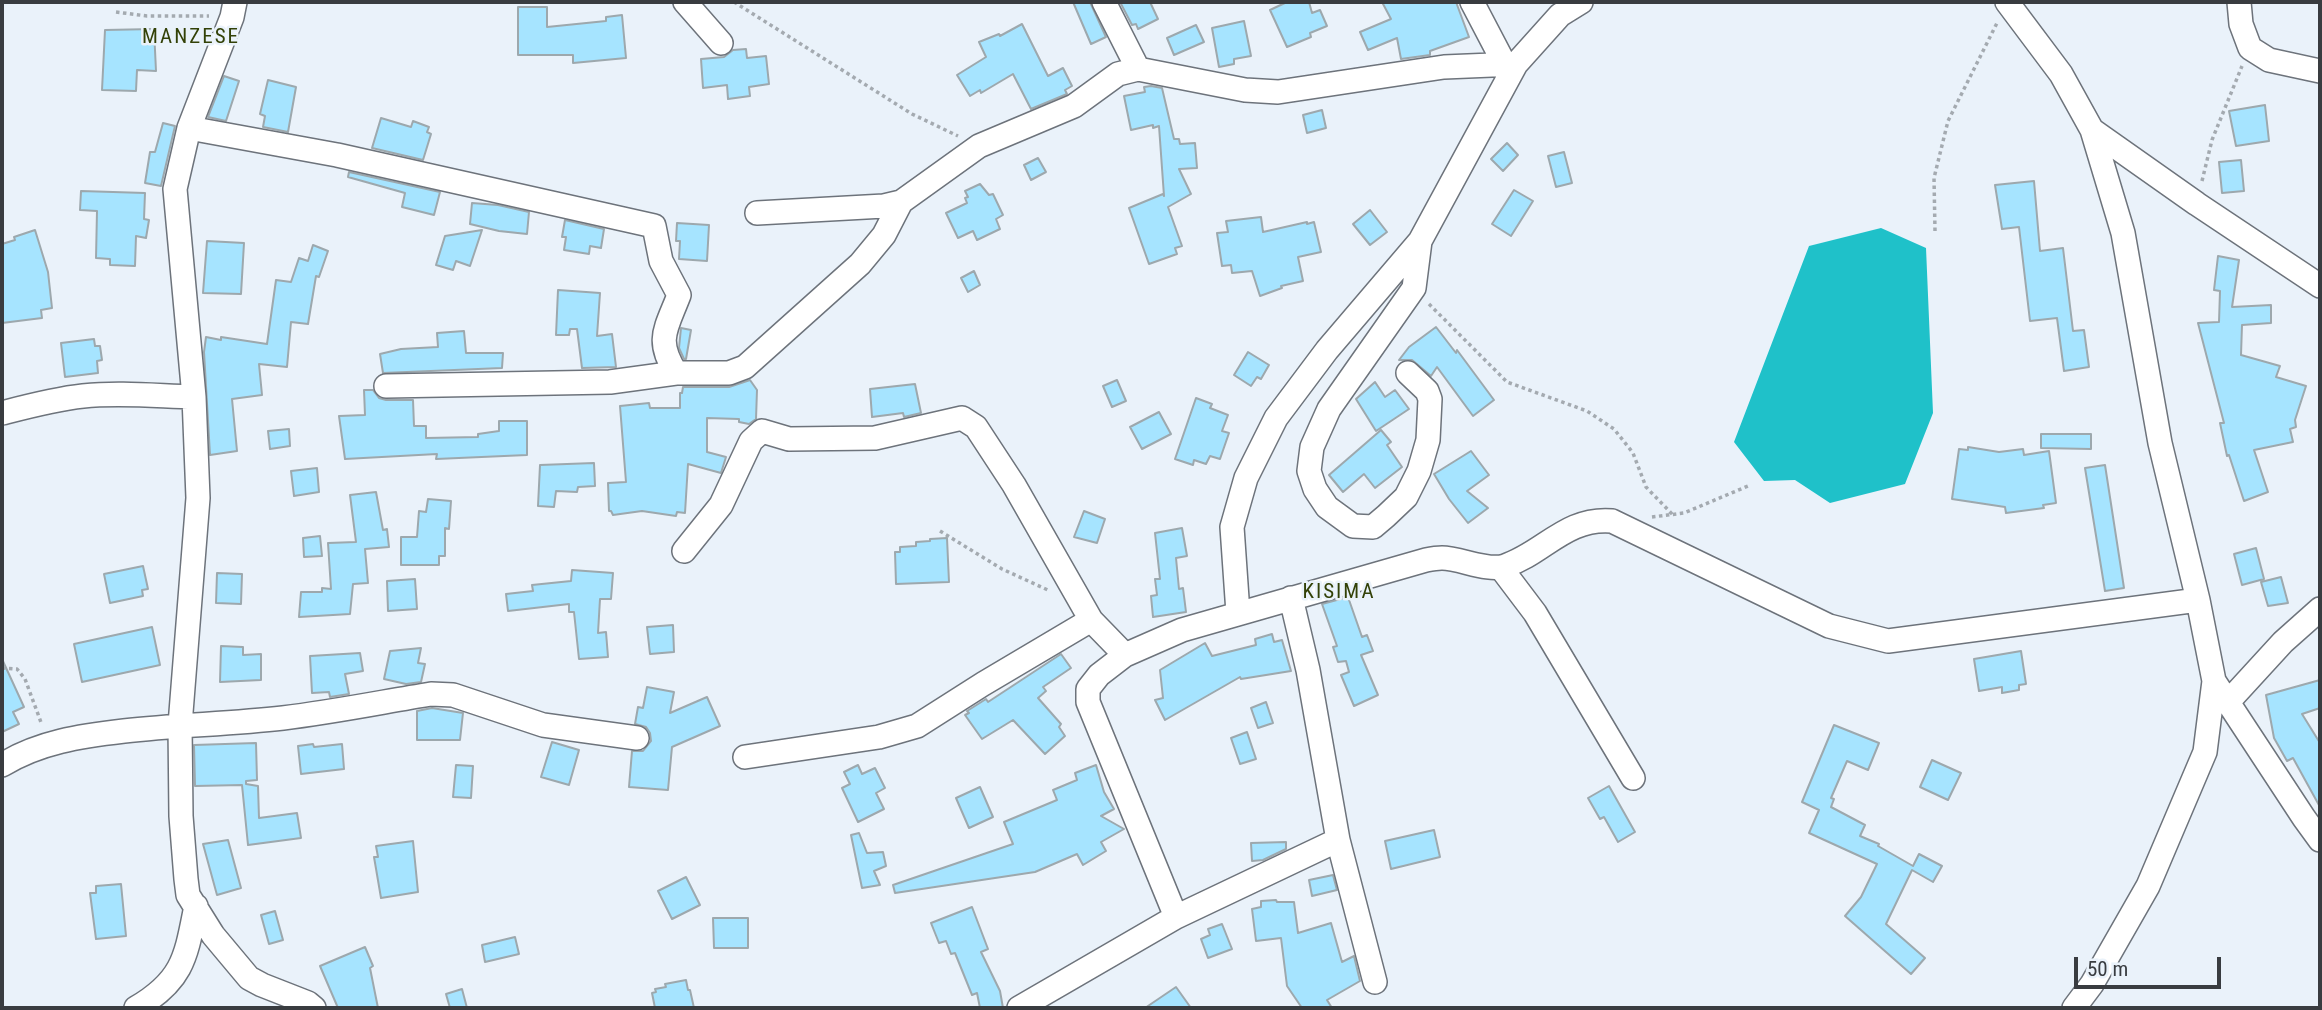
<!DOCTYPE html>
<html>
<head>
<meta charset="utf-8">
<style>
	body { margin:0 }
	#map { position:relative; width:2322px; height:1010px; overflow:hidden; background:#eaf2fa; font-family:"Roboto Condensed",sans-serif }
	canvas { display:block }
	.frame { position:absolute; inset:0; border:4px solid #393c40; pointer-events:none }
	.scale { position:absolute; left:2074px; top:957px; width:147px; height:32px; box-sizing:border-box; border:4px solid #393c40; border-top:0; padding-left:9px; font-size:21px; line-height:24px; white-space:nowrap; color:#393c40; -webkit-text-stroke:5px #eaf2fa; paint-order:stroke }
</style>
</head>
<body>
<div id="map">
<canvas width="2322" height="1010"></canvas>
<div class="frame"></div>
<div class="scale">50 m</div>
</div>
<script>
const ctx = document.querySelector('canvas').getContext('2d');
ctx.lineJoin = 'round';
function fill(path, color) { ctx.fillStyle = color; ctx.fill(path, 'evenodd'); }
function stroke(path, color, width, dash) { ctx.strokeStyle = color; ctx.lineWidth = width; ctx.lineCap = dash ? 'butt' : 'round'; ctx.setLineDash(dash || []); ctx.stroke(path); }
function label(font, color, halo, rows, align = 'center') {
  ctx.font = font + ' "Roboto Condensed",sans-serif'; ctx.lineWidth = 5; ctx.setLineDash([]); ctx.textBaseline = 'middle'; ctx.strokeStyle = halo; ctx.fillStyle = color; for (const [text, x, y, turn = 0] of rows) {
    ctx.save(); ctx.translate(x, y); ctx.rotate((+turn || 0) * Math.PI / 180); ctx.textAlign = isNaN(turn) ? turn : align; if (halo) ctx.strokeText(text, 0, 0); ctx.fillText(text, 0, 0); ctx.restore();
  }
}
const water = new Path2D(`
	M1881,228L1926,248L1933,413L1905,484L1830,503L1795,480L1764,481L1734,442L1809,246Z`);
const building = new Path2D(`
	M1073,2H1090L1106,37L1091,44Z
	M1120,2H1150L1158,19L1138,29L1136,24L1132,25Z
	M1287,2H1309L1312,13L1320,10L1327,26L1310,33L1311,37L1287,47L1270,10Z
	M1382,2H1456L1469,37L1430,51V55L1401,59L1397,38L1368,50L1360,32L1391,19Z
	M518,7H547V27L606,21V17L622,15L626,58L573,63V55H518Z
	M1244,21L1251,56L1234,59V64L1219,67L1212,28Z
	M1022,24L1048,76L1063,68L1072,86L1065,90L1067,94L1031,109L1013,74L981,93L980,90L970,96L957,75L986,57L979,42L999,34L1000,36Z
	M1196,25L1204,42L1174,55L1167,38Z
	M154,29L156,71L137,70L136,91L102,90L105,30Z
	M746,49L747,58L766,56L769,84L749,87L750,96L728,99L727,85L703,88L701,59L724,57L733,50Z
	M224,76L239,81L226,121L208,117Z
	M268,80L296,87L288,132L263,127L265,116L260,114Z
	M1151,86L1162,88L1174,139H1179L1180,144L1195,143L1197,168L1179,169L1191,194L1168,207L1182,246L1175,248L1177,254L1149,264L1129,208L1163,194L1164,196L1159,126L1153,128V125L1131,130L1124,96L1145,92L1144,87Z
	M2265,105L2269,141L2236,146L2229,111Z
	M1322,110L1326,128L1307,133L1303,115Z
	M381,118L411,127L413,121L429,127L427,132L431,134L423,160L372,148Z
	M163,123L175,126L161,186L145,183L150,152H155Z
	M1507,143L1518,155L1503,171L1491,159Z
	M1564,152L1572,183L1556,187L1548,156Z
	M1038,158L1046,172L1031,180L1024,165Z
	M2241,160L2244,191L2222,193L2219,162Z
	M349,172L440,192L434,215L402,207L405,193L348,177Z
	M2034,181L2040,251L2063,248L2073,331L2084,330L2089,367L2064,371L2057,318L2030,321L2019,227L2002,229L1995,185Z
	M980,184L989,195L993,194L1003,215L996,219L1000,229L977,240L973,231L958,238L946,213L967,203L965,198L968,197L965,191Z
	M1514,190L1533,201L1511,236L1492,224Z
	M81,191L145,193L144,219L149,220L146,238L136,236L135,266L110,265V259L96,258L97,211L80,210Z
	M472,203L498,205L529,212L527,234L499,231L470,224Z
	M1370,210L1387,232L1370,245L1353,224Z
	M1261,217L1263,232L1307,222V224L1314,222L1321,252L1298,257L1303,281L1281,286L1282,288L1260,296L1252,271L1232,273L1231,265L1222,266L1217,233L1228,232L1226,221Z
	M565,220L604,229L601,248L590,246L589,254L564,250L566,237H562Z
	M677,223L709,225L707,261L679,259L680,241H676Z
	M35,230L48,272L52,308L41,310L42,318L2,323V244L15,240L14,237Z
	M482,230L470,266L456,261L453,270L436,265L445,236Z
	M207,241L244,243L241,294L203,293Z
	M313,245L328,251L319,277L316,276L308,324L291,322L287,367L259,364L262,395L232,399L237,451L210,455L204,352L206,337L221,340V337L267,344L276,280L291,282L299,258L308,261Z
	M2218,256L2239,260L2232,307L2271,305V323L2242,325L2241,355L2280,366L2276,377L2306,386L2295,420L2296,427L2290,429L2293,442L2254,450L2268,492L2244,501L2229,455L2227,456L2220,423H2224L2198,323L2219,322L2220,291L2214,290Z
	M974,271L980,285L968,292L961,278Z
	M558,290L600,293L597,336L612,334L616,367L582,368L577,329H570L569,335H556Z
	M1436,327L1456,353L1457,350L1494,400L1473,416L1437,367L1431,376L1412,360H1399L1409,347Z
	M681,328L691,330L686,359H684L679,348Z
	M464,331L466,353H503L502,368L383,373L380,354L401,349L438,347L437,333Z
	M94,339L95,346H100L102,360L97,361L98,373L65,377L61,343Z
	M1248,352L1269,365L1261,379L1257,377L1251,386L1234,375Z
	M750,380L757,390L756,419L749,424L739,422V419L707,418V452L726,457L721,473L688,464L685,513L677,512L676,516L642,511L613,515L611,511H609L608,483L626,482L620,406L649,403L650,408H680V393H682L683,387H729Z
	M1117,380L1126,401L1112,407L1103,386Z
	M1375,382L1385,397L1395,390L1409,409L1376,431L1356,399Z
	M915,384L921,413L904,417L903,413L872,417L870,389Z
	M364,390H373L379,398L386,400H413L414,426H426V438L478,437V434L499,431V421H527V455L436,459L437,454L345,459L339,416L365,415Z
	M1196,398L1212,404L1210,408L1228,415L1222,431L1229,433L1220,459L1210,456L1206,464L1194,460L1193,465L1175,459Z
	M1159,412L1171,434L1142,449L1130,427Z
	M289,429L290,446L270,449L268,431Z
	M1381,430L1391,442L1387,445L1402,467L1375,488L1364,474L1343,492L1329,475Z
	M2041,434H2091V449L2041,448Z
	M1968,447L1999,452L2023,449L2024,455L2049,451L2056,503L2043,505L2044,508L2006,513L2005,507L1952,499L1959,449L1968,450Z
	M1471,451L1489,475L1467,491L1488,508L1468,523L1449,499L1434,474Z
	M594,463L595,486L578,487L577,492L556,491L554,507L538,506L540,465Z
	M2105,465L2124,588L2105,591L2085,468Z
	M317,468L319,492L294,496L291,471Z
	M376,492L383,530L387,529L389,547L365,549L368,583L353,584L350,614L299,617L301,592H322V588L331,589L328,543L356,542L350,495Z
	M428,499L451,501L449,529L445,528V556H439V565H401V537H417L419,511L426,512Z
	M1084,511L1105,519L1097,543L1074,537Z
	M1182,528L1187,556L1176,558L1179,589L1183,588L1186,612L1153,617L1151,596L1157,595L1155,579H1160L1155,533Z
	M320,536L322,556L304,557L303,538Z
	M947,538L949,582L896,584L895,552H900V547L916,546V542L930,541V539Z
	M2256,548L2264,579L2242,585L2234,554Z
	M143,566L148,589L142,590L143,596L110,603L104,574Z
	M572,570L613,573L611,599H600L598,633L606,632L608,657L579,659L574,612H569V604L508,611L506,594L533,591L532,585L571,581Z
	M217,573L242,574L241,604L216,603Z
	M2281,577L2288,603L2268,606L2261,582Z
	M415,579L417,609L388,611L387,581Z
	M1348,597L1362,637L1367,635L1373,651L1361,655L1378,695L1354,706L1341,675L1349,672L1346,661L1338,662L1333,647L1337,646L1322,604Z
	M673,625L674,652L650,654L647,627Z
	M152,627L160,665L82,682L74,644Z
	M1272,634L1274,642L1282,640L1291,671L1241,679L1240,677L1165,720L1155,700L1163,698L1160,670L1205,643L1212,656L1256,645L1255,639Z
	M221,646L243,647V655L261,654V680L220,682Z
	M421,648L418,663L425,664L421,682L406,684L384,679L390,651Z
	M2021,651L2026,684L2019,685V690L2002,693V687L1979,691L1974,659Z
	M360,653L363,671L345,674L349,694L330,697L329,692L312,693L310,656Z
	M1061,654L1071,668L1043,687L1046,691L1038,698L1061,724L1059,727L1065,736L1045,754L1013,720L982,739L965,715L969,713L967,711L986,699L988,702Z
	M2,659L24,707L13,712L19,724L2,732Z
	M2320,680V708L2302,714L2320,743V807L2293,758L2287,761L2274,738L2266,695Z
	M647,687L674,692L670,713L707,697L720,726L672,747L668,790L629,787L632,751H643L651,741L650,733L646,727L635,724L638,707L643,708Z
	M1266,702L1273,723L1258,728L1251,708Z
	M432,708L463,713L460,740H417V711Z
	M1834,725L1879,743L1868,770L1847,761L1831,798L1834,799L1831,807L1865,825L1860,836L1879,844L1878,846L1913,866L1919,854L1942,866L1933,882L1912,870L1886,924L1925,958L1911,974L1845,916L1861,897L1877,864L1809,833L1819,810L1802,802Z
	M1247,732L1256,759L1240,764L1231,738Z
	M552,742L579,750L569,785L541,777Z
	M256,743L257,780L246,781V784L258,786L259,818L297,813L301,838L248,845L242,785L195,786L194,745Z
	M313,744L314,747L342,744L344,769L301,774L298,746Z
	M1932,760L1961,773L1948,800L1920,787Z
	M456,765L473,766L471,798L453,797Z
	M858,765L862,774L875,768L885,788L876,793L884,809L858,822L842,788L850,784L844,772Z
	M1096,765L1104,792L1114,809L1101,816L1124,829L1101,842L1106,851L1083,865L1077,854L1035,872L895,893L893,885L1013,844L1004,822L1057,800L1053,790L1077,780L1075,773Z
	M1609,786L1635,832L1618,842L1604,817L1600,819L1588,798Z
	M980,787L993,817L969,828L956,798Z
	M1434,830L1440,857L1391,869L1385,841Z
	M859,833L867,853L883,852L886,866L874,871L880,885L862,888L851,835Z
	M228,840L241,888L217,895L203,844Z
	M413,841L418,892L381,898L374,857H378L376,846Z
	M1286,842V849L1263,860L1252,861L1251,843Z
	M1333,875L1337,890L1312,896L1309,880Z
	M686,877L700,905L672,919L658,891Z
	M121,884L126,936L96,939L90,893H96V886Z
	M1276,900L1277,902H1294L1298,933L1331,923L1342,962L1354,956L1360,981L1327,1000L1332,1008H1302L1287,986L1281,938L1256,941L1252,909L1261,907V901Z
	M972,907L988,949L981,952L1000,991L1003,1008H980L977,993L972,995L955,953L951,954L946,941L939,943L931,923Z
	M275,911L283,940L269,944L261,915Z
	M713,918H748V948H714Z
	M1222,924L1232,949L1208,958L1201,939L1210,935L1208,929Z
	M515,937L519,954L485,962L482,945Z
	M365,947L373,966L370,968L378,1008H338L320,966Z
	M686,980L688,990H690L694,1008H655L652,993L656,992L655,989L666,987L665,984Z
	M1176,987L1191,1008H1145Z
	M462,989L467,1008H450L446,994Z`);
const path = new Path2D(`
	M734,2L912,114L958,136
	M116,12L147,16H209
	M2202,181L2212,140L2242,66
	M1935,231L1934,178L1948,121L1997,23
	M1429,304L1507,382L1587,411L1614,429L1633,453L1646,487L1673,515
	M1652,517L1684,513L1748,486
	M940,531L1002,569L1050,591
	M2,668L17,669L25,679L42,725`);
const street = new Path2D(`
	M235,2L232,17L189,128L175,189L194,397L198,498L180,725L181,816L186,879L188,895L213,935L249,978L262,985L308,1003L314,1008
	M685,2L721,43
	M1104,2L1138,69
	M1472,2L1505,65
	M2007,2L2061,74L2092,130L2123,233L2160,443L2198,600L2214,681L2205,752L2148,886L2092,984L2074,1008
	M2239,2L2241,24L2250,48L2269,60L2320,71
	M189,128L337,155L654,226L661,261L679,295C666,329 655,340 676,373
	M2092,130L2197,204L2320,286
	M757,213L884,206L901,202L979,146L1074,106L1118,74L1138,69L1245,90L1278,92L1444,67L1516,64
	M1408,373L1427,391L1430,399L1428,440L1419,471L1406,497L1386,516L1373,527L1353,526L1327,507L1315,489L1309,471L1312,447L1329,409L1414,288L1420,241
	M386,386L610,382L676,373H729L745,367L860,264L884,235L901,202
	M2,413C29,406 55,399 83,396C120,392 157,396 194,397
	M684,551L721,505L751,441L762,431L789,439L875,438L962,418L976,427L1014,485L1091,620L1125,655
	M1501,568L1535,613L1633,778
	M1291,598L1308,670L1338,840L1375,982
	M1238,613L1232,527L1246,478L1276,418L1327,350L1420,241L1516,64L1560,15L1581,2
	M2214,681L2304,818L2320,840
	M2228,702L2283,642L2320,609
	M745,757L879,737L917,726L983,684L1091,620
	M2,765C39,742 81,736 124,731C177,725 230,724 283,718C333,712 382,702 431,694L453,695L543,725L637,738
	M1176,917L1088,702V689L1099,675L1125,655L1182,630L1426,560C1431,559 1436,558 1442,558C1460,558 1488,572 1505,566C1544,553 1566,517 1612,521L1829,626L1888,641L2198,600
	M136,1008C184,980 186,956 196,906
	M1019,1008L1176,917L1338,840`);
const quarterNames = [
	["MANZESE",191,38],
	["KISIMA",1339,593]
];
fill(water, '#1fc1c9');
fill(building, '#a6e4ff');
stroke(building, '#9da8ad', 2);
stroke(street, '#6d737b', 26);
stroke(path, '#a4aab0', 3.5, [3.5, 3.5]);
stroke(street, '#fff', 23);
ctx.letterSpacing = '2px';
label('21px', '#334107', '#eaf2fa', quarterNames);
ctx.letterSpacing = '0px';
</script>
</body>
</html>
